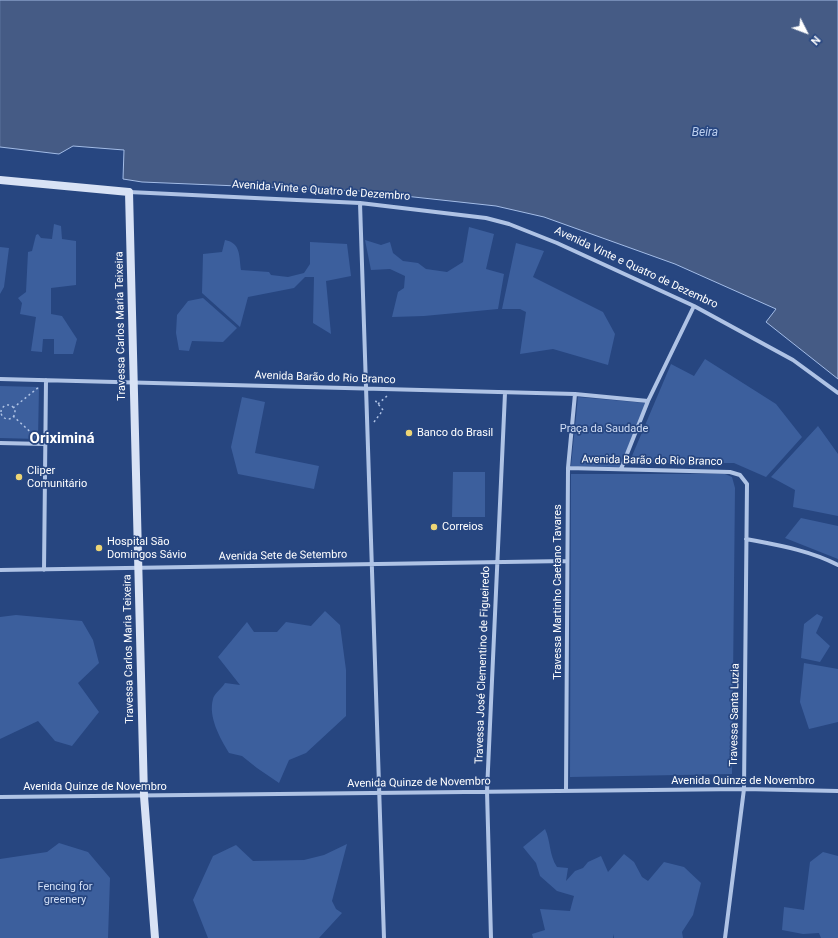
<!DOCTYPE html>
<html>
<head>
<meta charset="utf-8">
<style>
	body { margin:0 }
	#map { position:relative; width:838px; height:938px; overflow:hidden; background:#274680; font-family:Roboto,sans-serif }
	canvas { display:block }
	.north { position:absolute; left:786px; top:12px; width:40px; height:40px; -webkit-text-stroke:3px #274680; paint-order:stroke; rotate:132deg; font-size:11px; font-weight:700; line-height:16px; text-align:center; color:#fff }
	.north::after { content:''; display:block; margin:auto; width:14px; height:18px; background:#fff; clip-path:polygon(50% 0,100% 100%,50% 72%,0 100%) }
</style>
</head>
<body>
<div id="map">
<canvas width="838" height="938"></canvas>
<div class="north">N</div>
</div>
<script>
const ctx = document.querySelector('canvas').getContext('2d');
ctx.lineJoin = 'round';
function fill(path, color) { ctx.fillStyle = color; ctx.fill(path, 'evenodd'); }
function stroke(path, color, width, dash) { ctx.strokeStyle = color; ctx.lineWidth = width; ctx.lineCap = dash ? 'butt' : 'round'; ctx.setLineDash(dash || []); ctx.stroke(path); }
function label(font, color, halo, rows, align = 'center') {
  ctx.font = font + ' Roboto,sans-serif'; ctx.lineWidth = 3.5; ctx.setLineDash([]); ctx.textBaseline = 'middle'; ctx.strokeStyle = halo; ctx.fillStyle = color; for (const [text, x, y, turn = 0] of rows) {
    ctx.save(); ctx.translate(x, y); ctx.rotate((+turn || 0) * Math.PI / 180); ctx.textAlign = isNaN(turn) ? turn : align; if (halo) ctx.strokeText(text, 0, 0); ctx.fillText(text, 0, 0); ctx.restore();
  }
}
const green = new Path2D(`
	M54,224L61,226L62,239L76,241V285L51,288V314L62,316L77,339L73,354H54V339H43L42,352L31,351L36,317L20,314L22,303L18,298L26,292L28,252L32,251L36,235L38,234L41,238L52,239Z
	M469,227L494,234L486,269L504,274L498,309L424,316L392,317L398,292L404,288L405,276L390,269L371,270L365,240L381,245L390,242L393,253L403,261L418,263L426,269L447,272L463,262Z
	M225,240C241,243 239,256 241,270L269,272L271,275L288,277L304,273L310,264V242L347,244L351,276L326,281L331,334L313,323L314,277H305L294,288L248,297L240,327L202,293L203,254L222,252Z
	M516,243L544,251L533,277L603,312L615,334L608,365L553,349L520,354L526,312L520,309H502Z
	M0,247L9,248L4,287L0,294Z
	M203,298L237,328L223,342L192,341L189,351L179,350L176,333L177,315L188,301Z
	M705,359L776,404L802,437L766,477L734,463H629L671,364L694,376Z
	M0,386L39,387L38,439L0,438Z
	M242,397L265,402L255,453L319,466L314,489L238,474L231,447Z
	M578,397L646,403L620,467L571,466Z
	M818,426L838,454V516L793,507L795,490L771,477Z
	M453,472H485V517H452Z
	M571,474H725L732,477L735,488L732,774L570,777Z
	M801,518L838,526V559L785,538Z
	M325,611L340,625L346,670V716L306,753L289,760L279,783L257,768L242,756L229,753C220,738 208,717 213,699C214,694 222,688 225,683L240,685L218,657L247,622L254,632H277L286,622L311,626Z
	M817,614L823,617L816,633L830,646L820,662L801,658L804,624Z
	M16,615L82,621L93,640L99,663L78,683L99,712L72,746L55,741L38,721L0,739V617Z
	M804,663L838,669V722L809,729L800,702Z
	M545,829C551,842 549,855 557,867L568,868L566,881L575,871L583,868L588,862L601,856L608,872L624,854L634,862L642,877L648,881L664,862L684,867L701,883L693,915L682,932L683,938H614L613,934V938H533L532,934L545,930L540,909L570,911L574,896L557,891L540,876L536,863L523,847Z
	M59,843L88,852L110,878L108,938H0V859L47,852Z
	M347,844L332,901L336,909L342,913L319,938H208L193,900L213,856L236,845L253,861L304,860L324,855Z
	M823,852L838,856V938H821L819,933L803,934L782,930L784,907L804,910L810,862Z`);
const water = new Path2D(`
	M0,0H838V379L766,322L776,309L675,264L544,217L496,206L359,191L142,182L123,179L124,150L73,146L59,154L0,147Z`);
const path = new Path2D(`
	M378,404L387,396
	M1 412a7 7 0 1 1 14 0a7 7 0 1 1-14 0Z
	M13,408L39,387
	M13,416L36,437
	M374,422L383,410L374,399`);
const street = new Path2D(`
	M129,192L360,203L486,218L509,224L557,243L694,306L793,360L838,393
	M360,203L384,938
	M0,379L575,394L648,401
	M0,443L44,444
	M568,468L730,472L740,475L747,484L744,789L725,938
	M621,469L648,401L694,306
	M746,539C777,545 809,550 838,565
	M0,570L567,561
	M44,570L46,380
	M566,791L568,468L575,394
	M0,797L744,789L838,791
	M491,938L487,791L505,393`);
const secondary = new Path2D(`
	M0,180L129,192L144,796L155,938`);
const markers = [
	[409,433,4,"#edd575"],
	[19,477,4,"#edd575"],
	[434,527,4,"#edd575"],
	[99,548,4,"#edd575"]
];
const streetNames = [
	["Avenida Vinte e Quatro de Dezembro",321,191,4],
	["Avenida Vinte e Quatro de Dezembro",636,268,25],
	["Travessa Carlos Maria Teixeira",121,326,-91],
	["Avenida Barão do Rio Branco",325,378,2],
	["Avenida Barão do Rio Branco",652,461,1],
	["Avenida Sete de Setembro",283,556,-1],
	["Travessa Martinho Caetano Tavares",558,592,-90],
	["Travessa Carlos Maria Teixeira",129,649,-91],
	["Travessa José Clementino de Figueiredo",483,665,-88],
	["Travessa Santa Luzia",735,715,-89],
	["Avenida Quinze de Novembro",743,781],
	["Avenida Quinze de Novembro",419,783,-1],
	["Avenida Quinze de Novembro",95,787]
];
const parkNames = [
	["Praça da Saudade",604,429],
	["Fencing for",65,887],
	["greenery",65,900]
];
const poiNames = [
	["Banco do Brasil",417,433],
	["Cliper",27,471],
	["Comunitário",27,484],
	["Correios",442,527],
	["Hospital São",107,542],
	["Domingos Sávio",107,555]
];
const waterNames = [
	["Beira",705,133]
];
const districtNames = [
	["Oriximiná",62,439]
];
fill(green, '#3c5f9d');
fill(water, '#455b85');
stroke(water, '#a3bce6', 1);
stroke(path, '#afc3e5', 1.5, [2, 3]);
stroke(street, '#afc3e5', 4);
stroke(secondary, '#d8e2f5', 8);
for (const [x, y, r, color] of markers) { const dot = new Path2D(); dot.arc(x, y, r, 0, 2 * Math.PI); ctx.fillStyle = color; ctx.fill(dot); stroke(dot, '#274680', 1.5); }
label('11px', '#fff', '#274680', streetNames);
label('11px', '#d1def5', '#274680', parkNames);
label('11px', '#fff', '#274680', poiNames, 'left');
label('italic 12px', '#bacded', '#274680', waterNames);
label('bold 15px', '#fff', '#274680', districtNames);
</script>
</body>
</html>
